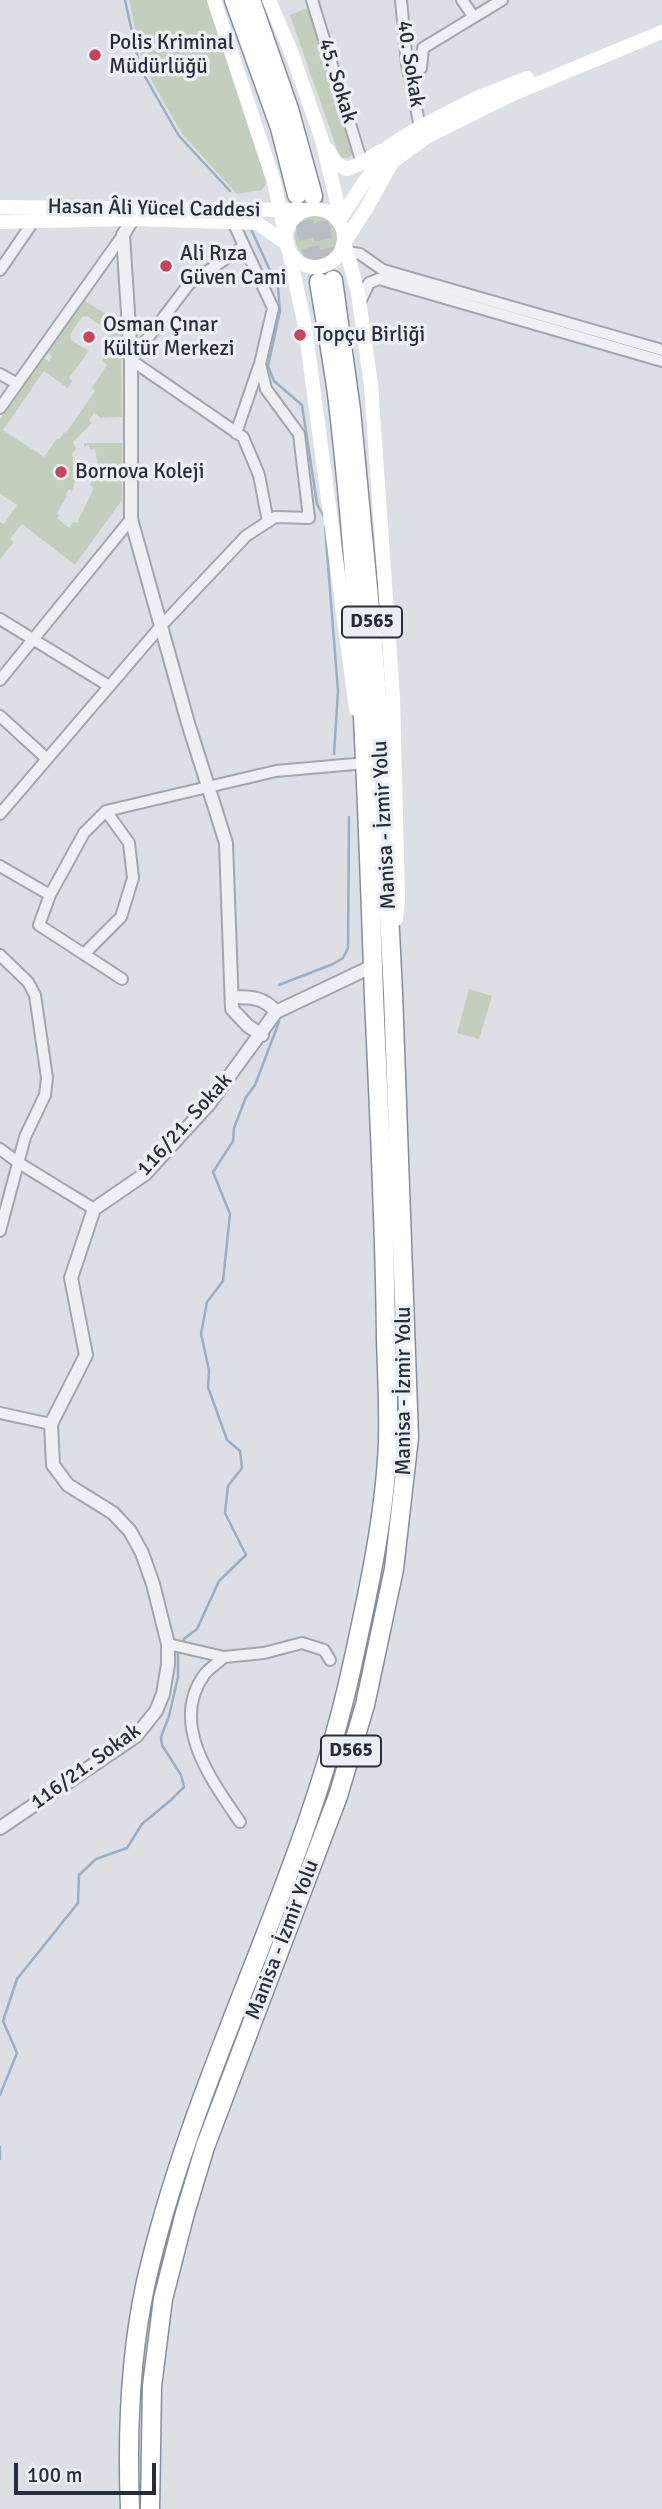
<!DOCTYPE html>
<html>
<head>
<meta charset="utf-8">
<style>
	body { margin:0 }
	#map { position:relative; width:662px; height:2509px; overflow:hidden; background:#dce0e5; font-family:Signika,sans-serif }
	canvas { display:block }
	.scale { position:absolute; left:14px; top:2463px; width:142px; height:32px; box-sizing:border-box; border:4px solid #262e3b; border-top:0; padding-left:9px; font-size:21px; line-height:24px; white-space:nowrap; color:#262e3b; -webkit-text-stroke:5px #ebeff3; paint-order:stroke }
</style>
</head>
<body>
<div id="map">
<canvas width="662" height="2509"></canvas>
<div class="scale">100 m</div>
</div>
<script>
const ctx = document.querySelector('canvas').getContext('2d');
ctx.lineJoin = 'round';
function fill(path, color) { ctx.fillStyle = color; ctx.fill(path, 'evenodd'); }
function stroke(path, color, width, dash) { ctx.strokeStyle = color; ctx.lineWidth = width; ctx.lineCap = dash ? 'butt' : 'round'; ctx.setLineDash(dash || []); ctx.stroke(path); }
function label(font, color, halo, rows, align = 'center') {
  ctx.font = font + ' Signika,sans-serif'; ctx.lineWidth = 7; ctx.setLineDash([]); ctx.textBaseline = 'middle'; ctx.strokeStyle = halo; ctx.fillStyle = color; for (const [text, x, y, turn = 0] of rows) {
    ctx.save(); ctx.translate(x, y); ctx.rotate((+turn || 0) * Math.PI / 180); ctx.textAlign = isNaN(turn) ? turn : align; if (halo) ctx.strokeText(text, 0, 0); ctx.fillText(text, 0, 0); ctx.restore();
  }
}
const green = new Path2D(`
	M129,0H210L267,182L262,190L237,194L183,135L166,106L143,65Z
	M309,7L354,153L348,158H340L290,15Z
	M295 237a23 23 0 1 1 46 0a23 23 0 1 1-46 0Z
	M83,300L121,323L122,417L101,418L94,413L89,420L92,423L73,442L76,449L72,454L73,461H76L77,470H80L79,480L76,479L72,491L69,489L65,495L67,496L57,513L59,515L57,518L69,528L73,522L77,523L94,488L90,485L92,477L100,476L95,449L90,450L89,445L84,447V443H122V500L75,565L22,524L10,539L14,542L0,559V522L4,524L17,505L0,494V420L43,358L49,361L52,356L47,352ZM87,316L112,333L107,340L113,344L102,360L107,365L92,388L95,391L66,433L64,432L59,440L57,438L44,457L3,430L44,371L68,388L72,381L69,378L89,351L71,340L70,335L82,317Z
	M469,989L492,996L479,1039L457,1033Z`);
const stream = new Path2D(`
	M125,0L140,68L179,136L230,191
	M251,229L278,288L280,311L268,366L274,381L302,405L317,504L324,517
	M325,527L338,691L334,754
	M279,985L333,964L343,958L348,948L349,817
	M182,1644L184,1639L197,1629L219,1581L246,1555L225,1513L228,1486L242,1468L240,1451L227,1440L208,1387L209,1370L201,1334L207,1302L223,1281L230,1214L213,1172L233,1141L234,1128L246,1097L255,1085L279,1022
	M0,2095L17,2053L3,2021L17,1979L78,1903L79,1875L96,1859L127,1848L142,1824L171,1800L184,1787L181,1775L162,1745L161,1737L169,1716L178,1677V1651
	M0,2147V2159`);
const trunkTunnel = new Path2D(`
	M297,195L319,282
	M313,196L333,280`);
const minor = new Path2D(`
	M312,0L362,163
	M401,0L407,64L420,127
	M462,0L473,16
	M409,71L421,68L423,48L502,0
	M244,246L189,284L131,360L243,437L259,475L268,522
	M347,252L360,254L383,270L662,350
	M0,270L33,222
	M360,302L369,283L379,279L662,361
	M0,374L16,383
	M0,408L123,235
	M236,433L259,366
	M0,619L109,686
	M0,680L131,519
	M0,716L47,759
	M0,814L161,626L246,536L275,517L309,518L299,434L266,389L260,364L273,308L233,222
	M0,866L50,895L84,833L106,811L276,771L366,763
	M50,895L39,925L122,979
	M84,954L121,917L133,878L129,843L106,811
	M0,955L28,982L35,995L47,1078L45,1095L25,1137L0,1231
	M0,1149L19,1163L94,1209
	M0,1413L51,1424
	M168,1644L224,1657L264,1653L302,1643L324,1650L330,1660
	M224,1657C218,1663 209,1668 204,1675C169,1724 212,1781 240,1822`);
const tertiary = new Path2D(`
	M136,213L123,235L131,360V519L188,723L226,843L232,1009L248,1026L262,1035
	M233,997C251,997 264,997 276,1012
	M0,1828L136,1736L156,1711L163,1694L168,1664V1644L153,1584L142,1553L130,1531L113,1513L68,1485L53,1465L51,1424L86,1355L71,1278L94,1209L145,1174L209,1104L276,1012L373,966`);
const secondary = new Path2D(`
	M214,0L274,182L305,326L356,709
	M269,0L292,54L322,140L339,210V220
	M328,150L337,164L347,169L362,163L381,151
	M0,207L308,210
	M286 238a29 29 0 1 1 58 0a29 29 0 1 1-58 0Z
	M339,220L388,147L420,127L479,97L527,78
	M0,222L131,219L257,223L286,243
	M345,241L366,209L392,162L426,137L515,93L662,32
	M345,245L358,293L371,385L393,698L398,899L396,919`);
const trunk = new Path2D(`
	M234,0L280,128L297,195
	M251,0L289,109L313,196
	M130,2509C127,2435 130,2355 146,2282C194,2071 306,1879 352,1666C368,1593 385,1517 388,1442C389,1408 387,1373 386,1339C385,1225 379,1111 374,997C367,796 361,594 337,394C332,357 325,319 319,282
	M150,2509L152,2386L163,2299L185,2213L205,2147L338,1796L365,1705L394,1569L409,1437L393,993L381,749L372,630L351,410L333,280`);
const markers = [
	[95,55,7,"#c7445c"],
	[166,266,7,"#c7445c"],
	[300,335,7,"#c7445c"],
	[89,337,7,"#c7445c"],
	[61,472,7,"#c7445c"]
];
const shields = [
	[372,622,60],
	[351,1751,60]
];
const shieldNames = [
	["D565",372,622],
	["D565",351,1751]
];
const poiNames = [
	["Polis Kriminal",109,43],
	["Müdürlüğü",109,67],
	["Ali Rıza",180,254],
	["Güven Cami",180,278],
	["Osman Çınar",103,325],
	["Kültür Merkezi",103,349],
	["Topçu Birliği",314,335],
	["Bornova Koleji",75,472]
];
const streetNames = [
	["40. Sokak",410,64,81],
	["45. Sokak",337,81,73],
	["Hasan Âli Yücel Caddesi",154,209,1],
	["Manisa - İzmir Yolu",385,825,-93],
	["116/21. Sokak",185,1125,-48],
	["Manisa - İzmir Yolu",404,1391,-90],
	["116/21. Sokak",86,1767,-36],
	["Manisa - İzmir Yolu",283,1940,-69]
];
fill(green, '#c2cfbd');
stroke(stream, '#98afc4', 2.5);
stroke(trunkTunnel, '#b8bcc3', 18, [18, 9]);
stroke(minor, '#a2a7af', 14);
stroke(tertiary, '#a2a7af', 16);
stroke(trunk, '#848e9b', 21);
stroke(minor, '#eef0f4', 10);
stroke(tertiary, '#eef0f4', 12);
stroke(secondary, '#fff', 14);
stroke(trunk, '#fff', 18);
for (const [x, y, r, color] of markers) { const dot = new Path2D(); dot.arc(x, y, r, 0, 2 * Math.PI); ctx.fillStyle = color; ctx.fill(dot); stroke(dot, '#ebeff3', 2.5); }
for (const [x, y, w] of shields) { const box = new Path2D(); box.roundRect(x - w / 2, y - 15.5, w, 31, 5); ctx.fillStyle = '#ebeff3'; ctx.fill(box); stroke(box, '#262e3b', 2); }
label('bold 19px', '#262e3b', null, shieldNames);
label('21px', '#262e3b', '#ebeff3', poiNames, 'left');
label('21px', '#262e3b', '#ebeff3', streetNames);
</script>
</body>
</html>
